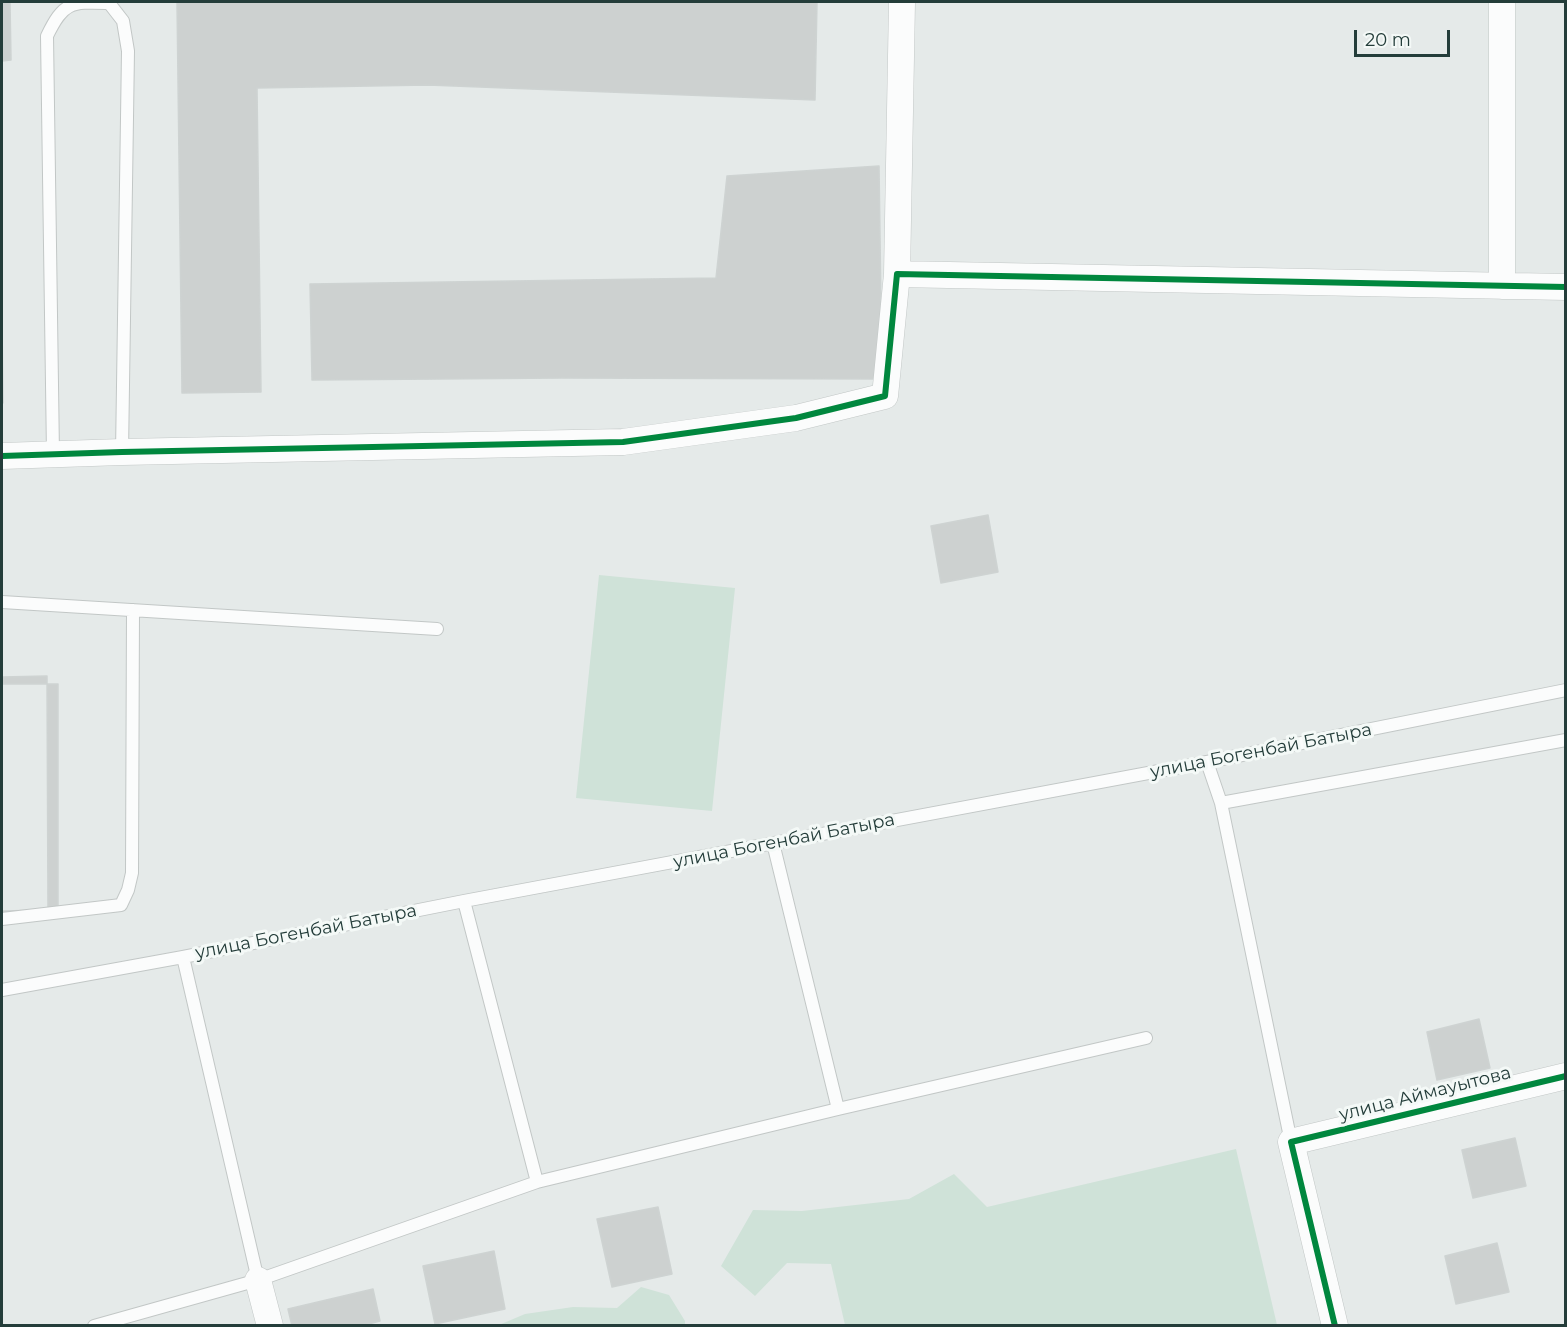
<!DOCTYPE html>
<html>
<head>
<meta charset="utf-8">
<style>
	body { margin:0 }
	#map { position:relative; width:1567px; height:1327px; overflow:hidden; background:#e5eae9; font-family:Montserrat,sans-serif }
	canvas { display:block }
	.frame { position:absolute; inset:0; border:3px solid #243d3a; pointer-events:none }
	.scale { position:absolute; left:1354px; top:30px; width:96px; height:27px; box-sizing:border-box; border:3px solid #243d3a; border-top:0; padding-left:8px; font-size:18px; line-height:21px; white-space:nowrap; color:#243d3a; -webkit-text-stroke:4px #f4f9f7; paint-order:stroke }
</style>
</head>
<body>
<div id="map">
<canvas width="1567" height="1327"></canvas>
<div class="frame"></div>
<div class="scale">20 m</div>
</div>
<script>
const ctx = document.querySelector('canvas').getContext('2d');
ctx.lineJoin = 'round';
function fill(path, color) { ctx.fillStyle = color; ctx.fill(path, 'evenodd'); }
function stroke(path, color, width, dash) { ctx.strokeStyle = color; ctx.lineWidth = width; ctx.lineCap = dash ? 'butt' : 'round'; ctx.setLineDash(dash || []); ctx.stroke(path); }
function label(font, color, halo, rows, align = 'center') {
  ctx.font = font + ' Montserrat,sans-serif'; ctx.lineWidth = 6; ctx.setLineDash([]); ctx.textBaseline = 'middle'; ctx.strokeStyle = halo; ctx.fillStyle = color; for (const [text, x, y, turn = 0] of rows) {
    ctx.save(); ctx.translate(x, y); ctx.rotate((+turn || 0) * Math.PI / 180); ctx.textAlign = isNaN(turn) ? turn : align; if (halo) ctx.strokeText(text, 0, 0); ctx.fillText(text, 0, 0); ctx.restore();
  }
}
const green = new Path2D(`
	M599,575L735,588L712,811L576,798Z
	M1236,1149L1277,1325H845L831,1264L787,1263L755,1296L721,1266L753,1210L802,1211L909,1199L954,1174L987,1207Z
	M641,1287L669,1295L685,1321V1325H499L525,1314L573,1307L617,1308Z`);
const building = new Path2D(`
	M2,2H10L11,60L2,61Z
	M177,2H817L815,100L428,85L257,88L261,392L182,393Z
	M879,166L882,379L562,378L312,380L310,284L716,278L727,176Z
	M2,325L3,403H2Z
	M988,515L998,572L941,583L931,526Z
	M47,676L48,910L2,911V677Z
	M2,684H58V915H2Z
	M1479,1019L1490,1068L1437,1080L1427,1032Z
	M1515,1138L1526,1186L1473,1198L1462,1150Z
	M658,1207L672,1274L612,1287L597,1219Z
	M1497,1243L1509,1292L1456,1304L1445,1256Z
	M494,1251L505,1309L435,1324L423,1266Z
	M373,1289L380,1321L361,1326H292L288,1309Z`);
const lane = new Path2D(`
	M53,454L47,36C64,1 71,2 109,3L123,21L128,51L122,452
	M2,602L437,629
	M1207,762L1221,803L1291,1142
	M1221,803L1566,740
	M773,843L838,1109
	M464,901L537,1182
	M2,919L121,905L128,890L132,873L133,610
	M183,957L258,1280
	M2,990L183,957L464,901L1207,762L1566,690
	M94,1326L258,1280L537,1182L838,1109L1146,1038`);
const street = new Path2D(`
	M1502,2V286
	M897,274L902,2
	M2,456L122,452L623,442L796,418L885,396L897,274L1566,287
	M258,1280L270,1326
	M1335,1326L1291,1142L1566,1076`);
const cycleway = new Path2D(`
	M2,456L122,452L623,442L796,418L885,396L897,274L1566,287
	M1335,1326L1291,1142L1566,1076`);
const streetNames = [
	["улица Богенбай Батыра",1261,751,-11],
	["улица Богенбай Батыра",784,841,-11],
	["улица Богенбай Батыра",306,932,-11],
	["улица Аймауытова",1425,1094,-14]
];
fill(green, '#cfe2d8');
fill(building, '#cdd1d0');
stroke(building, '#ced3d2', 1.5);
stroke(lane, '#c2c7c6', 14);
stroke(street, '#c2c7c6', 27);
stroke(lane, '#fbfcfc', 12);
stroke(street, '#fbfcfc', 26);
stroke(cycleway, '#00873e', 6);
label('18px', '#243d3a', '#f4f9f7', streetNames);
</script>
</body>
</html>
